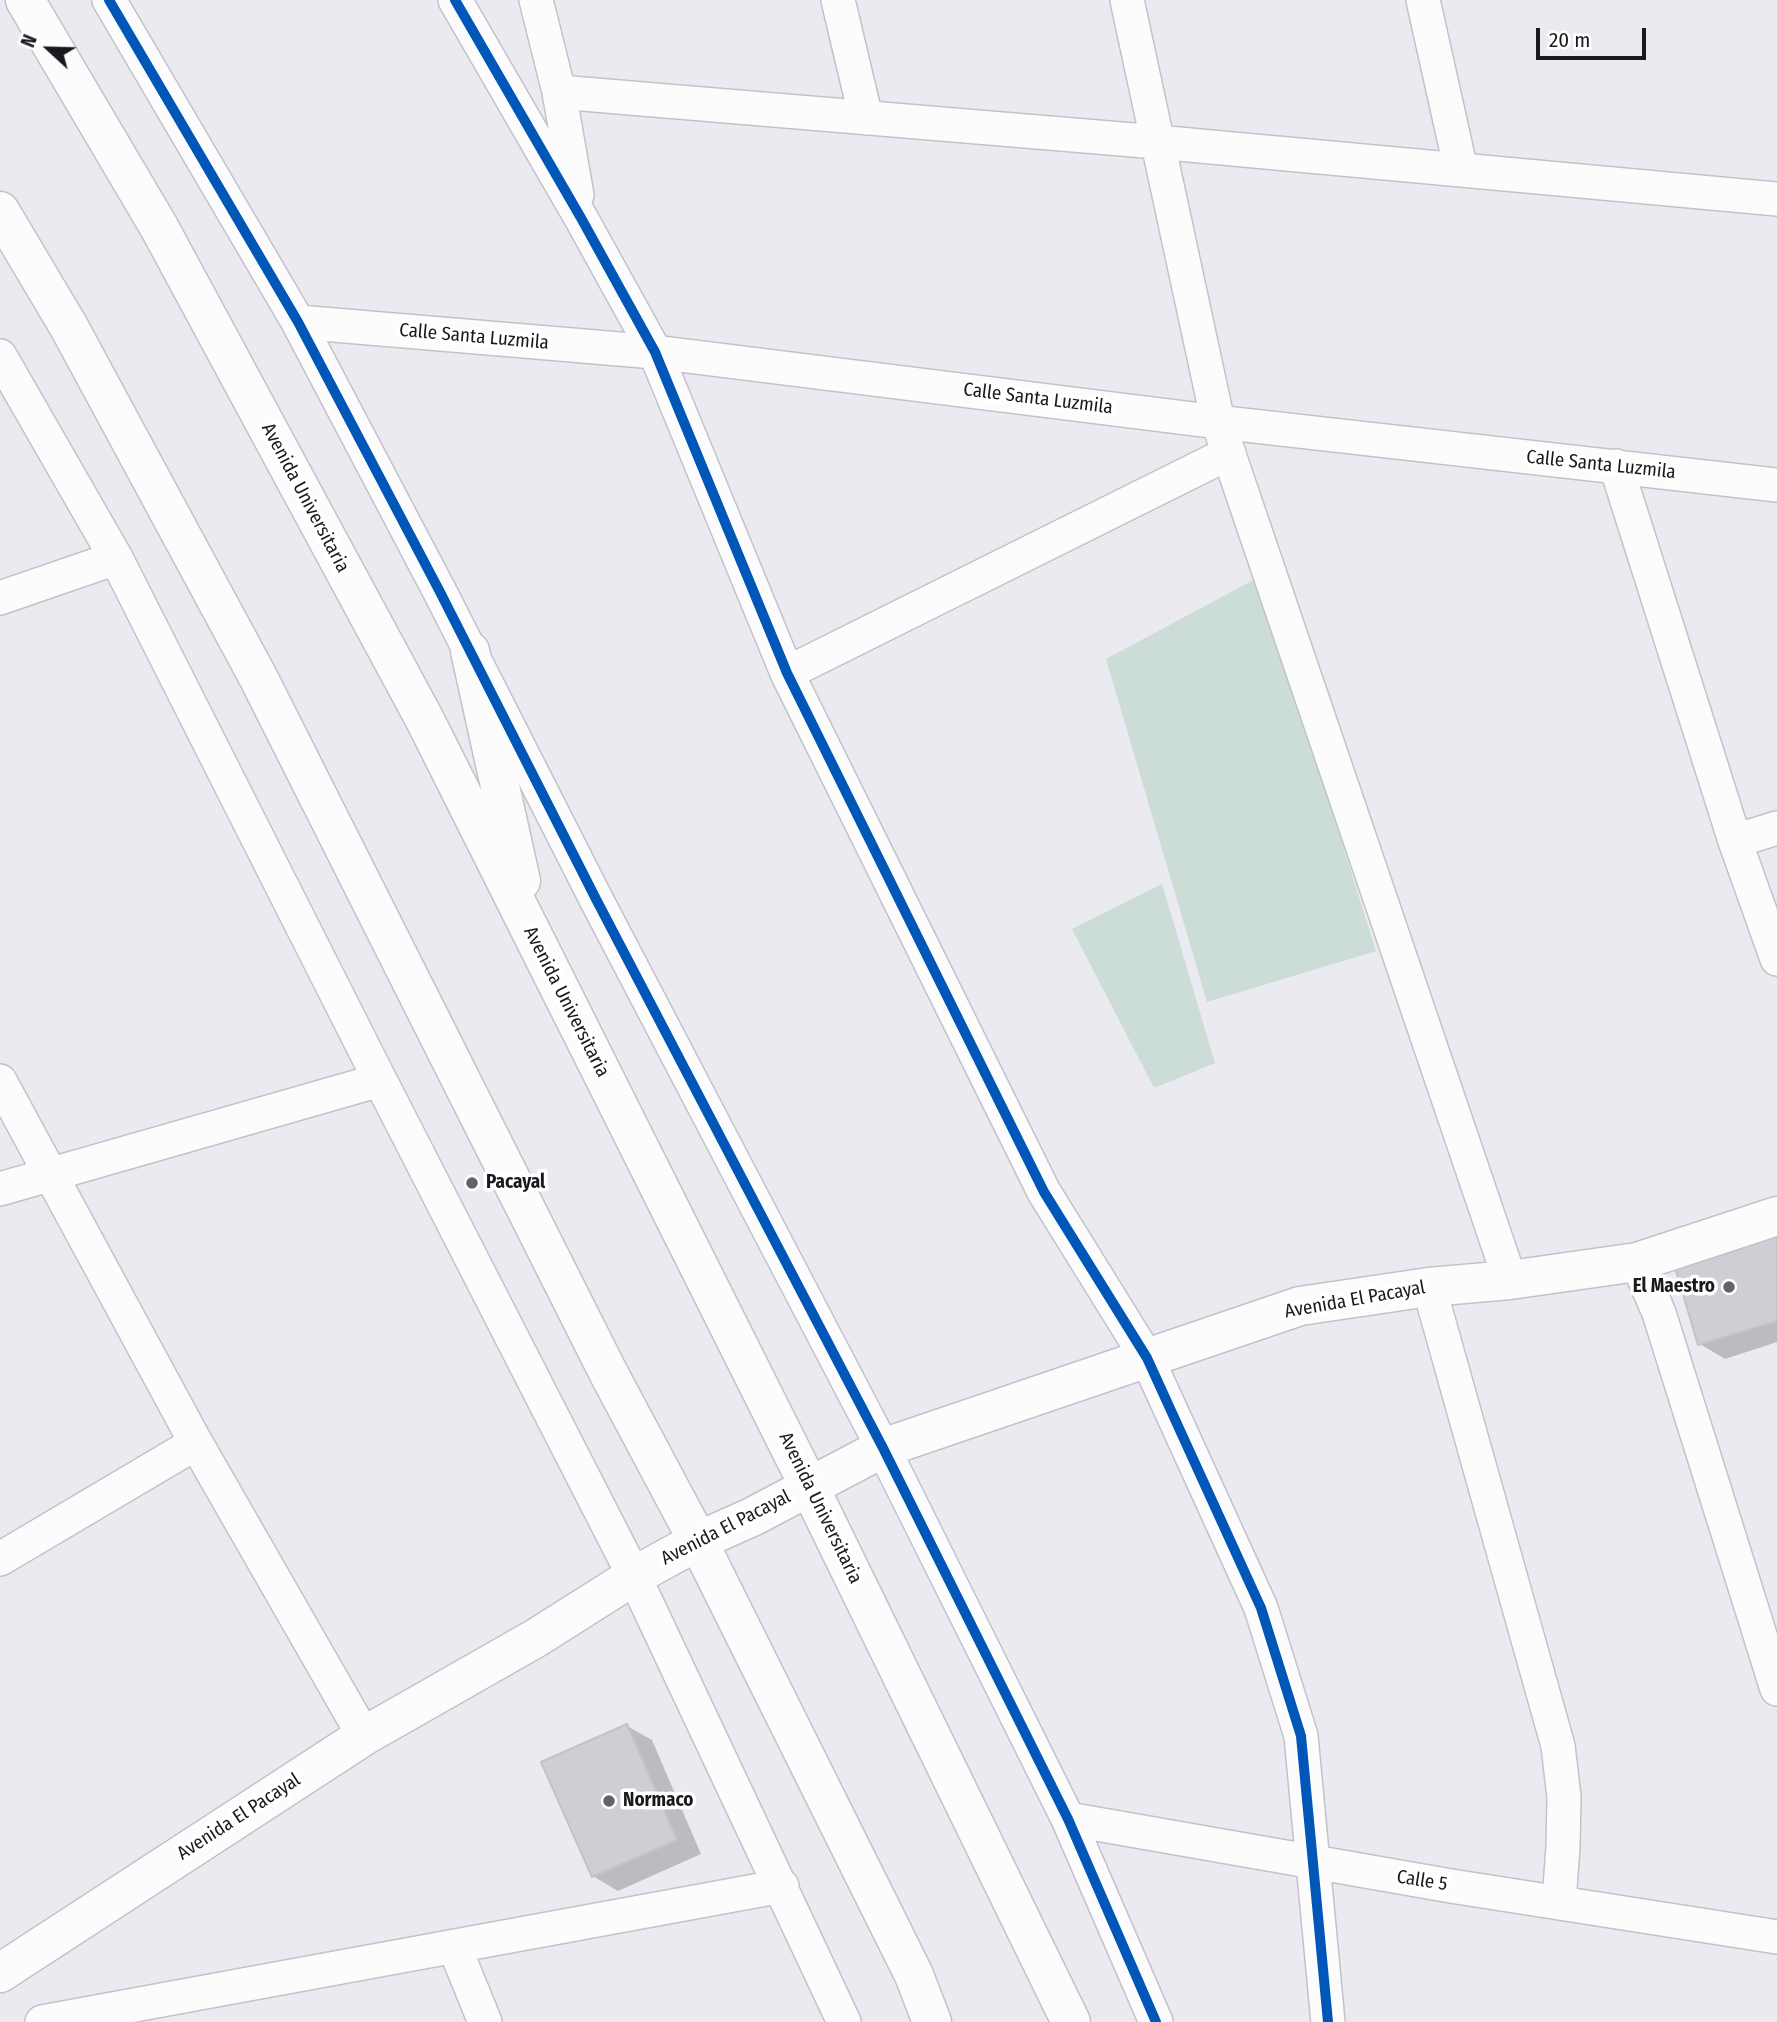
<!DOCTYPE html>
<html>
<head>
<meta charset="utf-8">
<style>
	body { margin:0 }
	#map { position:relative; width:1777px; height:2022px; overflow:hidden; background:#eceaf1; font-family:"Fira Sans Condensed",sans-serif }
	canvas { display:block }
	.north { position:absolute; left:14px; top:14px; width:70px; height:70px; -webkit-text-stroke:5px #fff; paint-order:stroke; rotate:292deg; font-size:19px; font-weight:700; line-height:28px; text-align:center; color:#1b191e }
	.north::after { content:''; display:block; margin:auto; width:24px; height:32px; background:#1b191e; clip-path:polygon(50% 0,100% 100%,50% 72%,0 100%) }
	.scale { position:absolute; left:1536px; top:28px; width:110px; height:32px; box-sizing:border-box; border:4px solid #1b191e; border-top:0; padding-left:9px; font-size:21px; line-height:24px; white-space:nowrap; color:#1b191e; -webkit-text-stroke:5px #fff; paint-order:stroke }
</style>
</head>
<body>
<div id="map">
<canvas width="1777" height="2022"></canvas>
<div class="north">N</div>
<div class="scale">20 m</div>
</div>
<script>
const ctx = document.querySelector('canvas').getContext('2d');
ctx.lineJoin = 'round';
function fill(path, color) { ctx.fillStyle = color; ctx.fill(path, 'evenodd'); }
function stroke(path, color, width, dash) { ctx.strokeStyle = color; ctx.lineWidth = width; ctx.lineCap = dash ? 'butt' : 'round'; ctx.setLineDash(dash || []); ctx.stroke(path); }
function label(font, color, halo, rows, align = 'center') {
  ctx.font = font + ' "Fira Sans Condensed",sans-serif'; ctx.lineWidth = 7; ctx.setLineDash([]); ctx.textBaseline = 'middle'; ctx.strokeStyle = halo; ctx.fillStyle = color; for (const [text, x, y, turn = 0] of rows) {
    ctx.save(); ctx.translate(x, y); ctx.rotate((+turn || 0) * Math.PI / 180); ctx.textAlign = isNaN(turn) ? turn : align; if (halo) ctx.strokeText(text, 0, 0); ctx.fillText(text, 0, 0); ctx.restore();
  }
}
const green = new Path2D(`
	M1259,577L1376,951L1207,1002L1106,659Z
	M1162,884L1215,1063L1154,1088L1072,929Z`);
const shadow = new Path2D(`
	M1777,1224V1342L1725,1359L1700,1344Z
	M627,1726L652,1740L701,1854L618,1891L593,1876Z`);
const building = new Path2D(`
	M1777,1223V1321L1698,1345L1671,1254Z
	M627,1724L677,1840L592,1877L541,1762Z`);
const minor = new Path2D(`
	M109,0L298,322L440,592L597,901L883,1448L1068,1819L1156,2022
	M455,0L581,218L655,352L787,673L1044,1192L1147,1358L1261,1608L1301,1736L1328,2022
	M536,0L559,92L577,195
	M838,0L866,118
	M1127,0L1218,422L1510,1280
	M1423,0L1461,170
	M559,92L1157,142L1777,199
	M298,322L655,352L1218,422L1777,485
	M0,356L116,558L380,1080L634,1576L844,2022
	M1616,466L1735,841L1777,959
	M0,598L116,558
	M787,673L1229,453
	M1735,841L1777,828
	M0,1081L196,1443L364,1736
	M0,1189L380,1080
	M1637,1262L1659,1313L1777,1689
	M1429,1287L1558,1746L1564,1797L1563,1847L1559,1902
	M0,1559L196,1443
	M1068,1819L1451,1886L1777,1937
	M454,1946L485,2022
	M42,2022L782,1886`);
const tertiary = new Path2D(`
	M25,0L159,227L425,720L809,1486L1071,2022
	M0,211L69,327L258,677L609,1374L698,1541L914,1975L932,2022
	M470,651L521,881
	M0,1973L364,1736L536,1638L634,1576L698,1541L752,1517L883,1448L1300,1306L1429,1287L1510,1280L1637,1262L1777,1216`);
const cycleway = new Path2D(`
	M109,0L298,322L440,592L597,901L883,1448L1068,1819L1156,2022
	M455,0L581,218L655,352L787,673L1044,1192L1147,1358L1261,1608L1301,1736L1328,2022`);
const markers = [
	[472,1183,7,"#646268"],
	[1729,1287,7,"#646268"],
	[609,1801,7,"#646268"]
];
const streetNames = [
	["Calle Santa Luzmila",474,337,5],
	["Calle Santa Luzmila",1038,399,7],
	["Calle Santa Luzmila",1601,465,6],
	["Avenida Universitaria",305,498,62],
	["Avenida Universitaria",566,1002,63],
	["Avenida El Pacayal",1355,1300,-10],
	["Avenida Universitaria",820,1508,64],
	["Avenida El Pacayal",726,1528,-27],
	["Avenida El Pacayal",239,1817,-33],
	["Calle 5",1422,1881,9]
];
const poiNames = [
	["Pacayal",486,1183],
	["El Maestro",1715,1287,"right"],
	["Normaco",623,1801]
];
fill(green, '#ccdcd7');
fill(shadow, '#0003');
fill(building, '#d0ced4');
stroke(building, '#c3c2c7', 2);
stroke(minor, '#c4c2c8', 36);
stroke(tertiary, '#c4c2c8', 41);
stroke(minor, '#fcfcfd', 33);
stroke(tertiary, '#fcfcfd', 38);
stroke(cycleway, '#0057b8', 10);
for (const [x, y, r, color] of markers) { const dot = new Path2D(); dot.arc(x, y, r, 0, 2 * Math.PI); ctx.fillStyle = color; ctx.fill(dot); stroke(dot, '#fff', 2.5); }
label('19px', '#1b191e', '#fff', streetNames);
label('bold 19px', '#1b191e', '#fff', poiNames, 'left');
</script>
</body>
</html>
